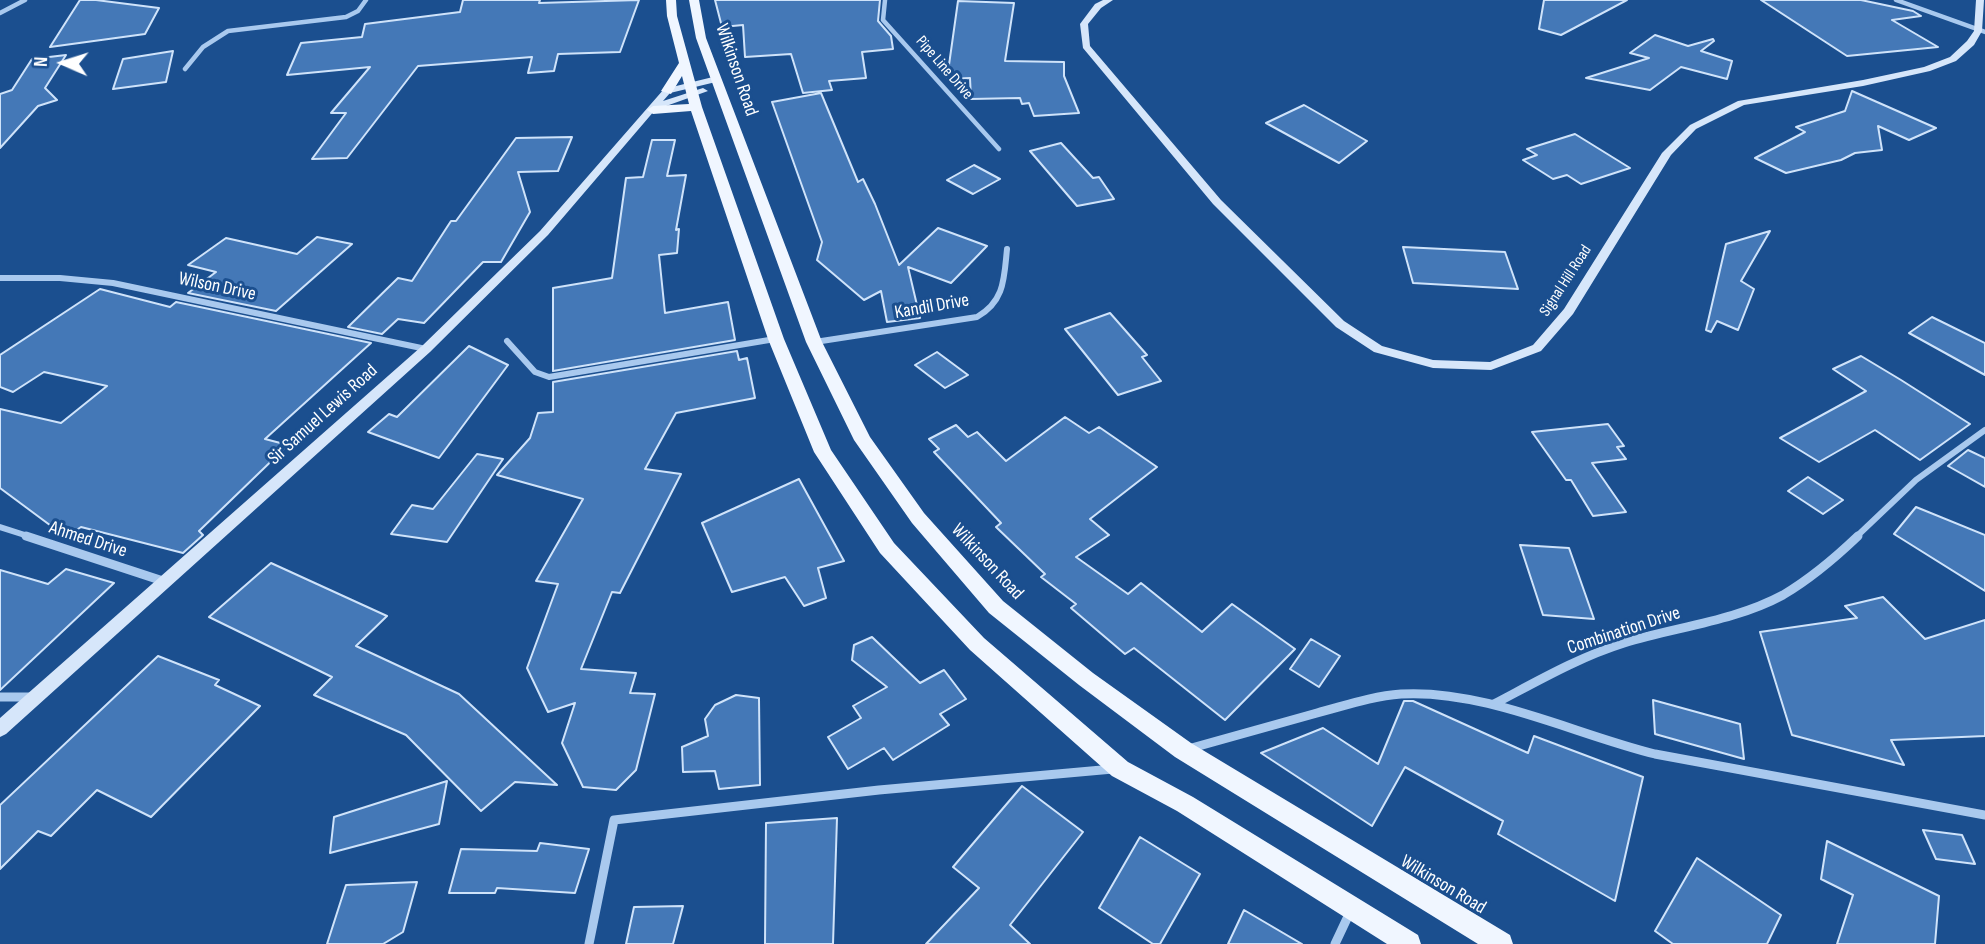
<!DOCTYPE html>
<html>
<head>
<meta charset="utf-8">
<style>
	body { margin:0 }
	#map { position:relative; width:1985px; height:944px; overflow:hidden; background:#1b4f8f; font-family:"Sofia Sans Condensed",sans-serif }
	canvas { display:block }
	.north { position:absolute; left:28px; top:28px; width:70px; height:70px; -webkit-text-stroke:5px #1b4f8f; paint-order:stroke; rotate:273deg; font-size:19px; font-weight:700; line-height:28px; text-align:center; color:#fff }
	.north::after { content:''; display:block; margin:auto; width:24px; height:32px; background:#fff; clip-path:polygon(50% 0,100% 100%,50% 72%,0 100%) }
</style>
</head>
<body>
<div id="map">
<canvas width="1985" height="944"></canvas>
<div class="north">N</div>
</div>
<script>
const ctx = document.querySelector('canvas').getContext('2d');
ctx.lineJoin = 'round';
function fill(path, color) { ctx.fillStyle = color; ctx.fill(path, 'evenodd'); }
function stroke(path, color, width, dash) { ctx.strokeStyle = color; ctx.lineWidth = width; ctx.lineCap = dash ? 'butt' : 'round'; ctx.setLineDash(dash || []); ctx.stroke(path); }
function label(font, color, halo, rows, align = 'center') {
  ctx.font = font + ' "Sofia Sans Condensed",sans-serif'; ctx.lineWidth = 6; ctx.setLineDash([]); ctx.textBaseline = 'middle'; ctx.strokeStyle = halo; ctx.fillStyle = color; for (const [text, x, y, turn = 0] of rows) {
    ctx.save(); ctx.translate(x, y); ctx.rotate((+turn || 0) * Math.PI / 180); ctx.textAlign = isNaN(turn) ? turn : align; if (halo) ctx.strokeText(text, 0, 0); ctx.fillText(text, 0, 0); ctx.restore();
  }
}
const building = new Path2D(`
	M80,0H96L159,8L145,34L50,47Z
	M463,0H540L539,3L639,0L620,52L558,54L554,71L528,73L532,57L418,66L347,158L312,159L346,113H331L370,67L287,75L301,43L362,37L365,24L460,12Z
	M715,0H880L878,21L891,36L893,49L862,52L866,78L829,81L832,90L803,93L791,54L745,57L743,25L722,27Z
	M1544,0H1627L1561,35L1539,29Z
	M1761,0H1861L1913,11L1921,16L1892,20L1938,47L1847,56Z
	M958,1L1014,3L1005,61L1064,62V76L1079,113L1034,116L1029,103L1022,104L1020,98L971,99L970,78L947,79Z
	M1655,35L1688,46L1713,39L1714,41L1701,51L1732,61L1727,79L1681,67L1650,90L1586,78L1649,58L1630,53Z
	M173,51L166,82L113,89L123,59Z
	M66,55L45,88L57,100L38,106L0,148V94L12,90L32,59Z
	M1852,91L1936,128L1909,140L1878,126L1882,150L1855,153L1841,160L1786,173L1755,158L1805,132L1796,127L1845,111Z
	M821,93L858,182L863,179L875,204L899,265L938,228L987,246L951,283L908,267L920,318L887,322L881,291L864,300L817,260L822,242L772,102Z
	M1304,105L1367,141L1339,163L1266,123Z
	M1575,134L1630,168L1581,184L1567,175L1553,179L1523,160L1537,155L1527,149Z
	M572,137L558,171L518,172L530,212L501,262H483L424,323L398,319L382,334L348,327L398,278L412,281L451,221H456L516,138Z
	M652,140H675L667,176L686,175L676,230L679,229L677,253L659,255L665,313L728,302L735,340L553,371V288L612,278L626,178L643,177Z
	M1061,143L1093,178L1099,177L1114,199L1077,206L1030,151Z
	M974,165L1000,179L973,194L947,180Z
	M1770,231L1741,281L1754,289L1738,330L1717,321L1711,332L1706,330L1726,244Z
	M317,237L352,244L276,311L188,293L216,272L188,265L226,238L297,254Z
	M1403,247L1505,252L1518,289L1413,283Z
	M100,289L170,307L176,302L371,343L265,439L288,445L199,531L203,535L183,553L81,527L66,537L0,488V409L61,423L107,386L44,372L13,392L0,387V355Z
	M1110,313L1147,355L1142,357L1161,381L1118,395L1065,329Z
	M1932,317L1985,343V375L1909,333Z
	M469,346L508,365L439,458L368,432L389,414L397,417Z
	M737,351L739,360L747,358L755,398L676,413L645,469L681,474L620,593L612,592L581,669L636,673L630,693L655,694L636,770L616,790L583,787L562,743L575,703L548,712L527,668L558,584L536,581L583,499L497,475L530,438L538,413L553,412V382Z
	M937,352L968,375L945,388L915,365Z
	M1861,356L1901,380L1970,424L1920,460L1875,430L1819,462L1780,438L1866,391L1833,369Z
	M1065,417L1089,433L1099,427L1157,467L1090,519L1109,535L1076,557L1128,594L1141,583L1202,632L1232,604L1295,649L1225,720L1134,648L1125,654L1071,608L1076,604L1041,577L1045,574L996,527L1001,523L934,452L939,449L929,439L956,425L968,437L977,432L1006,461Z
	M1608,424L1624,446L1617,447L1626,459L1592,463L1626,512L1593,516L1571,480H1566L1532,432Z
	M1968,450L1985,458V487L1948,466Z
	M477,454L503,459L447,542L391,534L412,505L433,509Z
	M1808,477L1843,500L1823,514L1788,491Z
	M799,479L844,561L818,568L826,598L804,606L785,577L732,592L702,523Z
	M1916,507L1985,535V591L1894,534Z
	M1520,545L1569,548L1594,619L1543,615Z
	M271,563L387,616L356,646L459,694L557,785L515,782L481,811L406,735L314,695L332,677L209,617Z
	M66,569L114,583L0,690V570L48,584Z
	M1883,597L1925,639L1985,620V736L1891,740L1904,765L1792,735L1760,632L1857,618L1845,606Z
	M872,637L920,683L944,670L966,699L940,714L949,725L893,760L884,748L848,769L828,737L861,718L853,706L887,687L852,660L854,645Z
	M1311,639L1340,656L1319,687L1290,669Z
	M158,656L219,680L215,685L260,706L151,817L97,790L51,836L38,831L0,869V805Z
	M736,695L759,698L760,785L719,789L715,771L683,772L682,747L708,736L705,719L715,705Z
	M1653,700L1740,724L1744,759L1655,734Z
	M1404,701H1413L1528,753L1534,736L1643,777L1615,901L1498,834L1503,821L1405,767L1372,826L1261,753L1323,728L1378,764Z
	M447,781L439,824L330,853L334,817Z
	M1022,786L1083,832L1010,925L1030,944H926L979,888L953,867Z
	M837,818L833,944H765L766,823Z
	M1923,830L1962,835L1975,864L1936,859Z
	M1140,837L1200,874L1160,944H1153L1099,908Z
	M1827,841L1939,896L1935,944H1837L1853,895L1821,879Z
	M540,843L589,849L575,893L497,888L495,893H449L461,849L537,851Z
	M1697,858L1781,915L1767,944H1673L1655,931Z
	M417,882L403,932L383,944H327L346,885Z
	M683,906L673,944H626L634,907Z
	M1244,910L1302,944H1228Z`);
const minorFar2 = new Path2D(`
	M885,0L883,20L999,149
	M1896,0L1985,32
	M0,13L25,0
	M185,69L203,47L228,31L346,17L358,11L366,0`);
const minorFar1 = new Path2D(`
	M0,278H60L113,283L426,349
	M507,341L535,372L549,377L775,339
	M815,342L977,317C1005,301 1004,278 1007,249
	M0,527L31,537
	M1856,537L1916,480L1985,430`);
const minor = new Path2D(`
	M26,536L166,582
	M0,697H31
	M1494,704C1536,682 1579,657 1624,643C1676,627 1735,621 1783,595C1810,579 1836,557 1858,536
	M1188,749C1231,737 1274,725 1317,713C1344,706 1372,696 1401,694C1484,689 1574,734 1655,754L1985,815
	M589,944L614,820L879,790L1113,769
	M1335,944L1351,910`);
const secondary = new Path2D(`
	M1103,0H1113L1101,8L1088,24L1090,46L1221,200L1344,321L1382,346L1433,360L1490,362L1533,345L1564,309L1662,153L1690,125L1738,101L1863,80L1924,67L1950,57L1967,41L1974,31L1976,0H1984L1982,31L1974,45L1956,61L1930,71L1863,86L1744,105L1696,129L1671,155L1573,314L1541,351L1491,370L1433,368L1374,352L1336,327L1213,204L1083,48L1080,24L1095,4Z
	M717,76L720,77V81L670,93L663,101L703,88L708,91L655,110L548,235L430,352L6,734L0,737V718L422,346L540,231L664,89Z`);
const primary = new Path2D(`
	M666,0H676L677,16L702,107L784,339L831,450L894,543L984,638L1128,762L1193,797L1418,935L1421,944H1387L1177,811L1112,776L970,650L880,553L814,452L768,339L691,111L653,114L647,110L653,106L689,104L682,76L671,94L661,91L679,63L667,16Z
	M689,0H699L706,38L822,342L870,437L924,513L1003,601L1093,673L1191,743L1510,935L1513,944H1478L1175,757L1079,685L989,613L912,523L854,440L806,342L696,38Z`);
const farStreetnames = [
	["Pipe Line Drive",944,68,49],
	["Signal Hill Road",1566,281,-57]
];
const streetNames = [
	["Wilkinson Road",736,70,71],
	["Wilson Drive",217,287,12],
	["Kandil Drive",932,307,-10],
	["Sir Samuel Lewis Road",323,415,-42],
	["Ahmed Drive",88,540,18],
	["Wilkinson Road",987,562,47],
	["Combination Drive",1624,631,-18],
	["Wilkinson Road",1443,885,31]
];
fill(building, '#4478b7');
stroke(building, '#cfe3fa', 2);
stroke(minorFar2, '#a9c9ee', 4.5);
stroke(minorFar1, '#a9c9ee', 6);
stroke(minor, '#a9c9ee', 9);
fill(secondary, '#d6e6fa');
fill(primary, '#f0f6ff');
label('16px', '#fff', '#1b4f8f', farStreetnames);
label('19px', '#fff', '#1b4f8f', streetNames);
</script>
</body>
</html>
